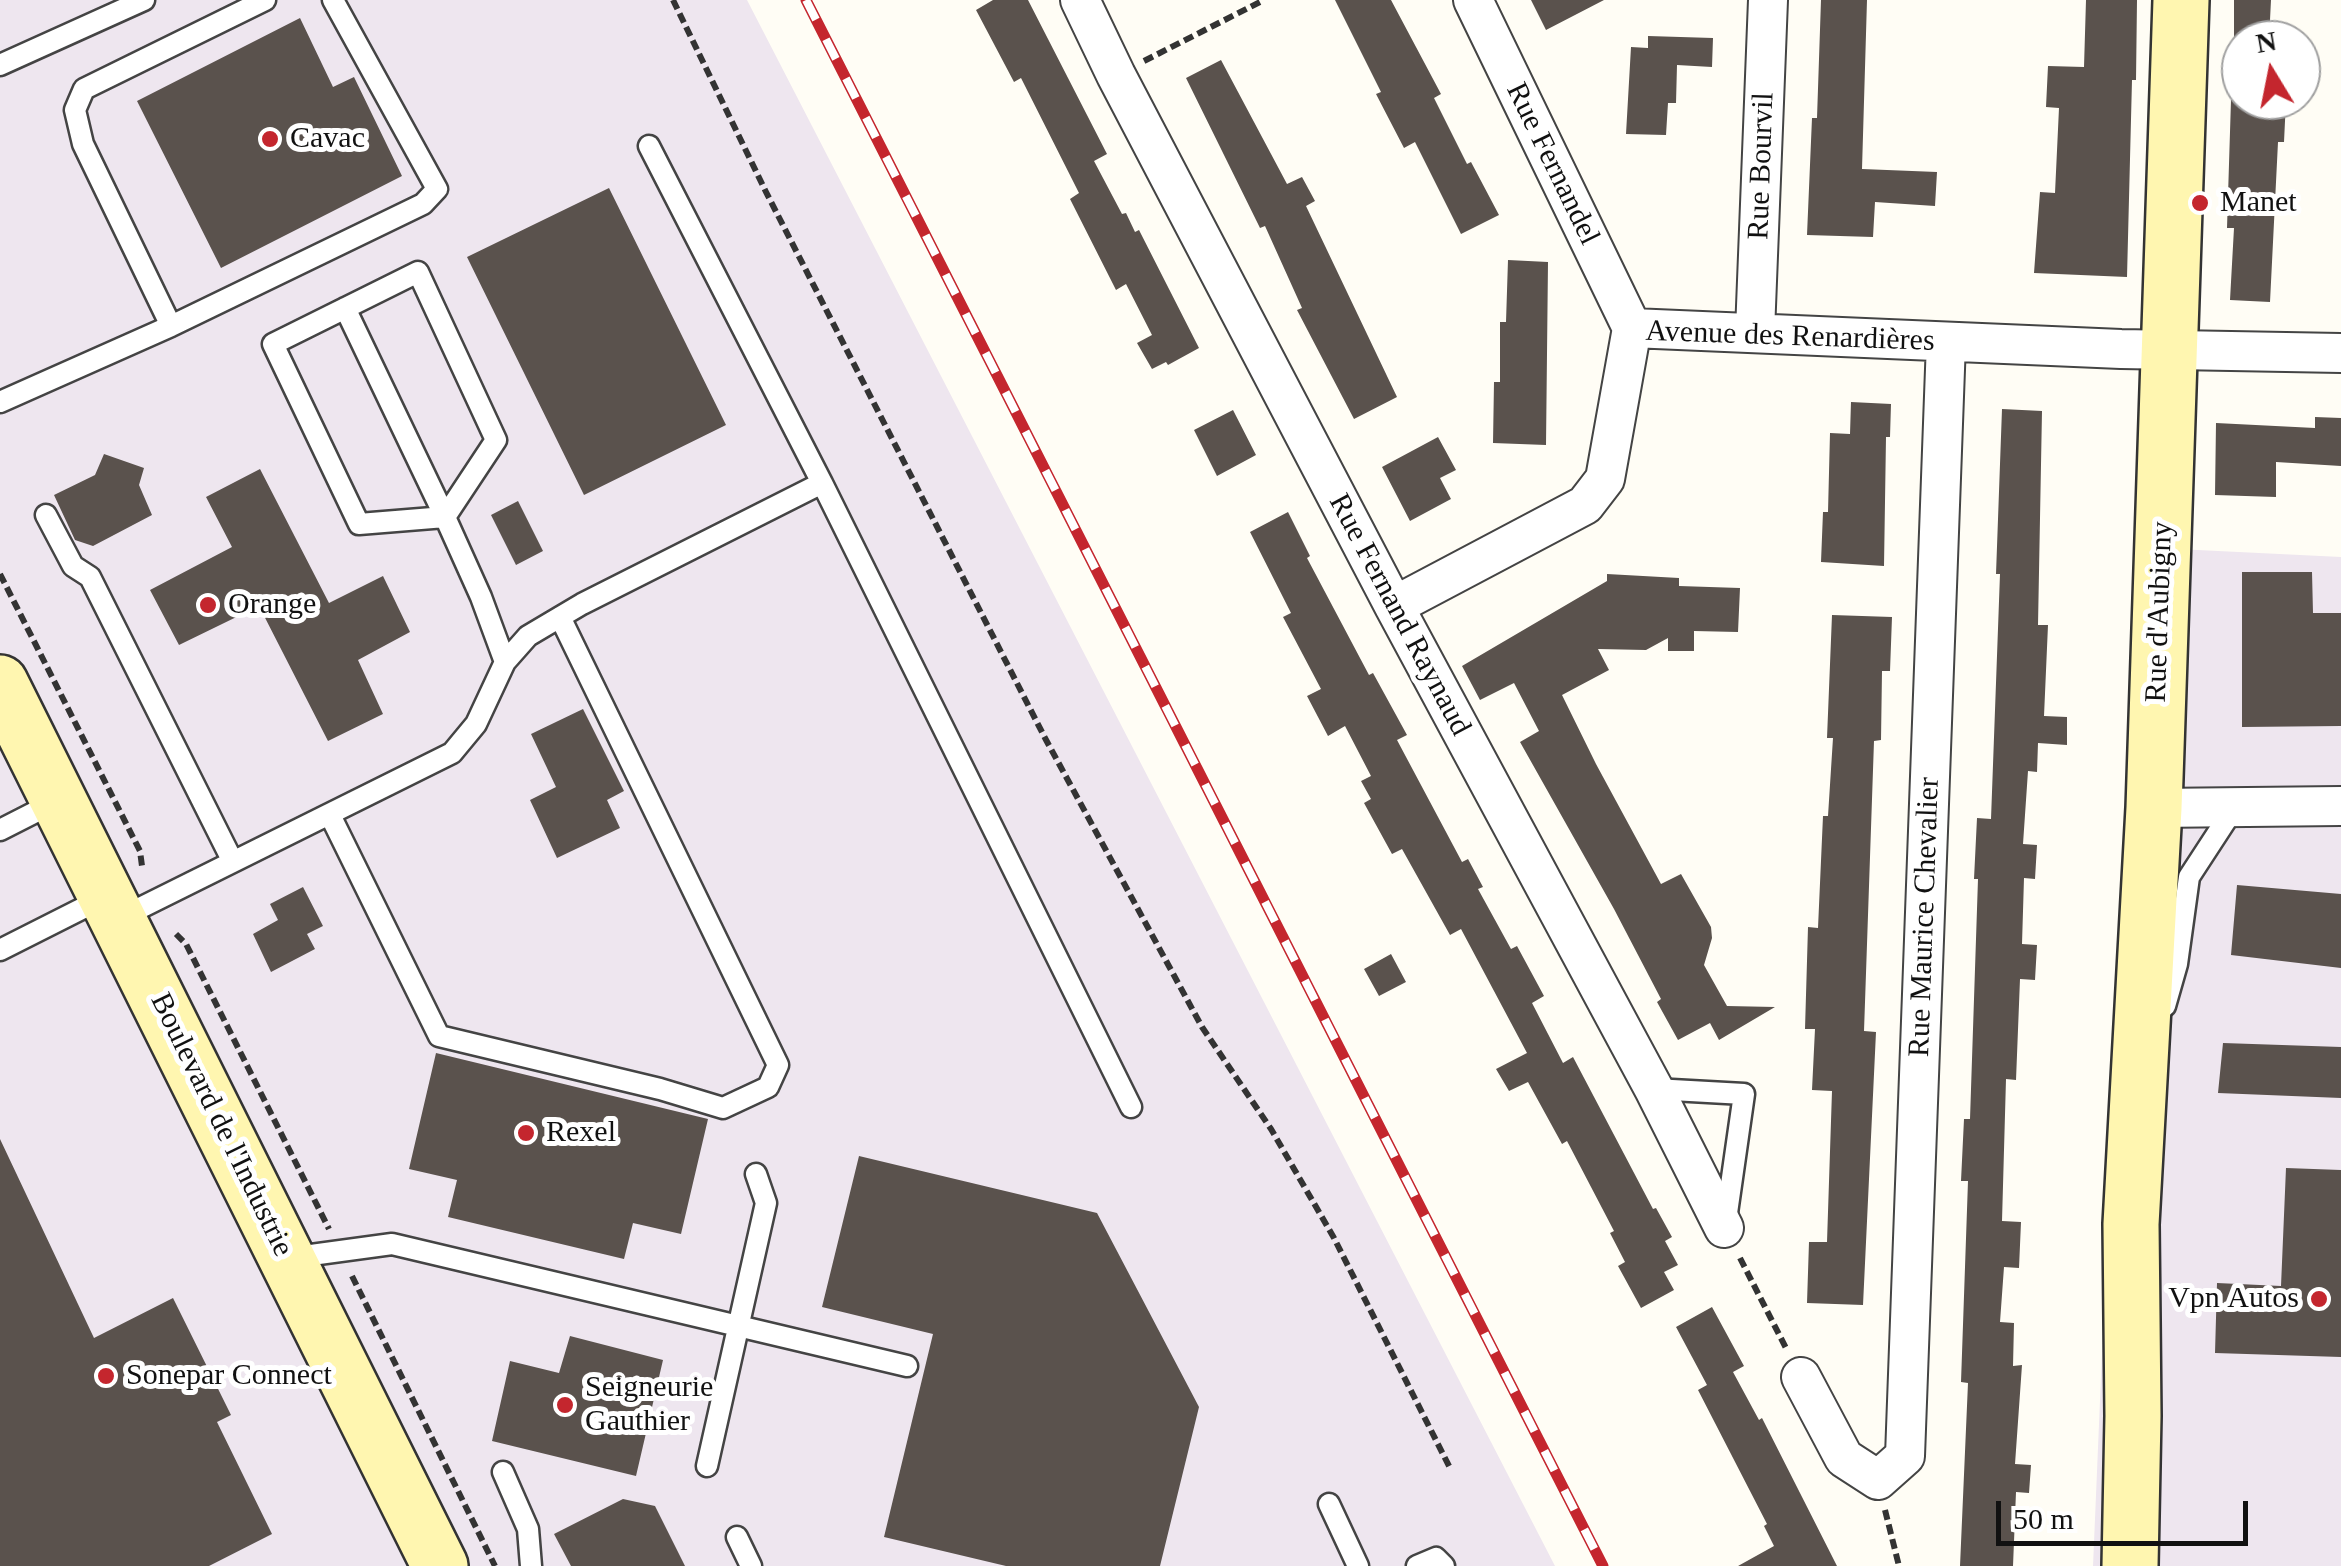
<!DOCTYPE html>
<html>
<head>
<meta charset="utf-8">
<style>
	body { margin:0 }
	#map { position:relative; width:2341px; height:1566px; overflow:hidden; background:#fffdf5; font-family:Georgia,serif }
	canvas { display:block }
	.north { position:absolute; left:2221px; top:20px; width:100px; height:100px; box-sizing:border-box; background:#fff; border:2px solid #a0a0a0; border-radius:50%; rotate:350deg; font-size:28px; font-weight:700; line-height:40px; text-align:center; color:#111 }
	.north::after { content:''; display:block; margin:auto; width:35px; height:45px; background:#c4262e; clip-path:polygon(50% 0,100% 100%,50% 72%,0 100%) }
	.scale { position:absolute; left:1996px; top:1501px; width:252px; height:45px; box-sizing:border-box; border:5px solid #111; border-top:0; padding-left:12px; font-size:30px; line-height:35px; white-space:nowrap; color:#111; -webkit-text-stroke:8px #fff; paint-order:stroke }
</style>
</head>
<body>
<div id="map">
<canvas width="2341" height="1566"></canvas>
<div class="north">N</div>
<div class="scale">50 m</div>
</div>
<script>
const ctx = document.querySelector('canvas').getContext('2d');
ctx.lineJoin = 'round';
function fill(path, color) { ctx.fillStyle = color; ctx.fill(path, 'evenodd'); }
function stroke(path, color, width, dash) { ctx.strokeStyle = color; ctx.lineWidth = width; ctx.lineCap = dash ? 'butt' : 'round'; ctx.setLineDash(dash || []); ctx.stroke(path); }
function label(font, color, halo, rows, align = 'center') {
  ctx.font = font + ' Georgia,serif'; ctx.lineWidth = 10; ctx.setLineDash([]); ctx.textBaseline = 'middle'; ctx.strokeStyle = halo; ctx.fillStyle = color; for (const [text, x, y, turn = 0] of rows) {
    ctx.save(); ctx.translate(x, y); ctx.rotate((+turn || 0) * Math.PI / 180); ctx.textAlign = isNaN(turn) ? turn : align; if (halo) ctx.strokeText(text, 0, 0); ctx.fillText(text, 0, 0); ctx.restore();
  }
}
const industrial = new Path2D(`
	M0,0H747L1555,1566H0Z
	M2136,547L2341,557V1566H2093Z`);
const building = new Path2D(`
	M993,0H1028L1107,154L1094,161L1122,214L1126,213L1135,232L1139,230L1199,348L1168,365L1166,362L1152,369L1137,343L1152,335L1126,284L1116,290L1070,199L1079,193L1021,78L1014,82L976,10Z
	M1335,0H1391L1441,94L1434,98L1467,164L1471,162L1499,215L1461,234L1415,142L1404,148L1376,94L1381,92Z
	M1531,0H1604L1546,30Z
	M1821,0H1867L1862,169L1937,172L1935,206L1875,202L1873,237L1807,235L1812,118H1817Z
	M2086,0H2137L2136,80H2132L2127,277L2034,273L2040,192L2055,193L2059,108L2046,107L2048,66L2084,67Z
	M2234,0H2271L2269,40H2234Z
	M300,18L333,87L354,77L402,176L221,268L137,101Z
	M1648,36L1713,38L1712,67L1677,65L1676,103H1668L1666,135L1626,134L1631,47L1648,48Z
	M1221,60L1287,184L1302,177L1315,201L1306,206L1397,397L1354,419L1297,310L1302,308L1265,226L1260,228L1186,78Z
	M2231,100H2286L2284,142H2278L2270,302L2230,300L2234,228H2227Z
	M609,188L726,425L584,495L467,257Z
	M1508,260L1548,262L1546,445L1493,443L1494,382H1500V322H1506Z
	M1851,402L1891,404L1890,437H1886L1884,566L1821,562L1823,512H1828L1830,433L1850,434Z
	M2002,409L2042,411L2038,625H2048L2044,716L2067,717V745L2038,743L2037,772L2028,771L2023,844L2037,845L2035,879L2024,878L2022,944L2037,945L2035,980L2020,979L2016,1080L2006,1079L2002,1221L2021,1222L2019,1268L2004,1267L2000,1322L2014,1323L2013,1366L2022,1365L2015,1464L2031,1465L2029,1493L2016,1492L2013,1566H1960L1968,1383L1961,1382L1968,1181H1961L1964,1119H1970L1978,879H1974L1977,818L1991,819L2000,574H1996Z
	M1233,410L1256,455L1217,476L1194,430Z
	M2315,417L2341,418V466L2276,462V497L2215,495L2216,423L2315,428Z
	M1438,437L1456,470L1440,478L1451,499L1410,521L1382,467Z
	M104,454L144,468L139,485L152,515L93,546L75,540L54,495L95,475Z
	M260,469L329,603L383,576L410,632L358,660L383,714L328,741L259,606L179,645L150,590L232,547L206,497Z
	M518,501L543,551L516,565L491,515Z
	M1288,512L1310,556L1307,558L1369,675L1373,673L1407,735L1397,740L1462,862L1468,859L1483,887L1478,889L1511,949L1517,946L1544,996L1532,1003L1563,1063L1573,1057L1653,1209L1656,1208L1672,1237L1665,1241L1678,1265L1664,1272L1674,1290L1641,1308L1618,1266L1625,1262L1610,1233L1614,1231L1567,1141L1562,1144L1528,1082L1509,1091L1496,1069L1527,1053L1461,929L1450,935L1402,849L1392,854L1364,803L1371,799L1361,781L1371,776L1345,726L1328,736L1307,696L1321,689L1283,617L1291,613L1250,532Z
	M2242,572H2312L2313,613H2341V726L2242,727Z
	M1607,574L1679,578V586L1740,588L1738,632L1694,631V651H1668V638L1646,650L1598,649L1609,670L1562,695L1596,764L1661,884L1681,874L1711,927L1712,938L1704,965L1727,1006L1775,1007L1719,1040L1710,1023L1678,1040L1657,1002L1661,999L1614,909L1520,742L1539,731L1514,683L1480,700L1462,666L1607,581Z
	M1832,615L1892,617L1890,671H1882L1881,740L1874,741L1864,1031L1876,1032L1863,1305L1807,1303L1809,1242H1827L1832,1091L1812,1090L1815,1029H1805L1808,927L1818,928L1823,816H1828L1833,738H1827Z
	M583,709L624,791L607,800L620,828L557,858L530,800L556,787L531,734Z
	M2237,885L2341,894V968L2231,955Z
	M303,887L323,926L307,934L315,949L271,972L253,934L278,920L270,904Z
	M1391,954L1406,982L1379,996L1364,969Z
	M2223,1043L2341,1047V1098L2218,1093Z
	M436,1053L708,1119L681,1234L633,1223L624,1259L448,1217L457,1180L409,1169Z
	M0,1139L94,1338L173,1298L231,1415L217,1422L272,1534L209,1566H0Z
	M859,1156L1097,1213L1199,1407L1160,1566H1006L884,1537L933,1334L822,1307Z
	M2286,1168L2341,1170V1357L2215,1353L2217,1283L2281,1286Z
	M1712,1307L1744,1366L1733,1372L1759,1420L1762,1418L1837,1566H1738L1774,1546L1764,1526L1767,1524L1698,1390L1707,1385L1676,1327Z
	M570,1336L663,1360L636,1476L492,1441L510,1361L559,1373Z
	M623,1499L655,1506L685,1566H571L554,1534Z`);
const path = new Path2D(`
	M673,0L766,192L1045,738L1202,1027L1271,1129L1334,1238L1451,1470
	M1144,61L1264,0
	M0,574L140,851L142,866
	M176,934L186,944L329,1229
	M1740,1258L1787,1350
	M352,1276L495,1566
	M1885,1510L1899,1566`);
const service = new Path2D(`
	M0,65L144,0
	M649,146L822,483
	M345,308L445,517L359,524L273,344L418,272L496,440L445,517L481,597L505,662
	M171,326L83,144L75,110L84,89L265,0
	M0,402L171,326L423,204L437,189L333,0
	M46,515L73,566L90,577L232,860
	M330,815L439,1036L660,1089L723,1108L768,1087L778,1065L560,617
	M0,830L57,801
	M120,918L452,753L476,724L505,662L528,636L582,604L822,483L1131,1107
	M0,950L105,897
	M2165,1006L2177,964L2189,877L2234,808
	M1654,1089L1744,1094L1726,1220
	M289,1258L392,1244L907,1366
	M707,1466L766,1203L756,1174
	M503,1472L528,1529L531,1566
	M1329,1504L1358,1566
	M737,1537L751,1566
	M1417,1566L1436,1558L1444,1566`);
const minor = new Path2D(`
	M1080,0L1116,75L1394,606L1654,1089L1724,1228
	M1473,0L1632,328
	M1755,332L1768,0
	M1394,606L1585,505L1605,479L1632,328L2121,349L2341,353
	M2154,808L2341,806
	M1801,1377L1844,1458L1878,1480L1905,1456L1946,342`);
const secondary = new Path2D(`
	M0,683L440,1566
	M2130,1566L2133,1416L2131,1224L2154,808L2181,0`);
const rail = new Path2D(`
	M806,0L1603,1566`);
const markers = [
	[270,139,10,"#c4262e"],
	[2200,203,10,"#c4262e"],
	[208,605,10,"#c4262e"],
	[526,1133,10,"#c4262e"],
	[2319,1299,10,"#c4262e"],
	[106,1376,10,"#c4262e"],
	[565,1405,10,"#c4262e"]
];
const poiNames = [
	["Cavac",290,139],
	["Manet",2220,203],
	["Orange",228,605],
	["Rexel",546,1133],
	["Vpn Autos",2299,1299,"right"],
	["Sonepar Connect",126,1376],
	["Seigneurie",585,1388],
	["Gauthier",585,1422]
];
const streetNames = [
	["Rue Fernandel",1552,164,64],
	["Rue Bourvil",1762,166,-88],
	["Avenue des Renardières",1790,337,2],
	["Rue d'Aubigny",2160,612,-88],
	["Rue Fernand Raynaud",1399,615,62],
	["Rue Maurice Chevalier",1925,917,-88],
	["Boulevard de l'Industrie",221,1125,64]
];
fill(industrial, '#eee6ef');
fill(building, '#5a524d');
stroke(service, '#444', 25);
stroke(minor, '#444', 42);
stroke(secondary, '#333', 60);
stroke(path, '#333', 6, [10, 5]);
stroke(service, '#fff', 20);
stroke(minor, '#fff', 38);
stroke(secondary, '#fff6b0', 55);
stroke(rail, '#c4262e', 11);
stroke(rail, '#fff', 8, [22]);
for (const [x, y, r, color] of markers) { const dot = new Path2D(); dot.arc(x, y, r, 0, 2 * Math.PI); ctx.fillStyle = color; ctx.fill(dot); stroke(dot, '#fff', 4); }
label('30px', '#111', '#fff', poiNames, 'left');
label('30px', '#111', '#fff', streetNames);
</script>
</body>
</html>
